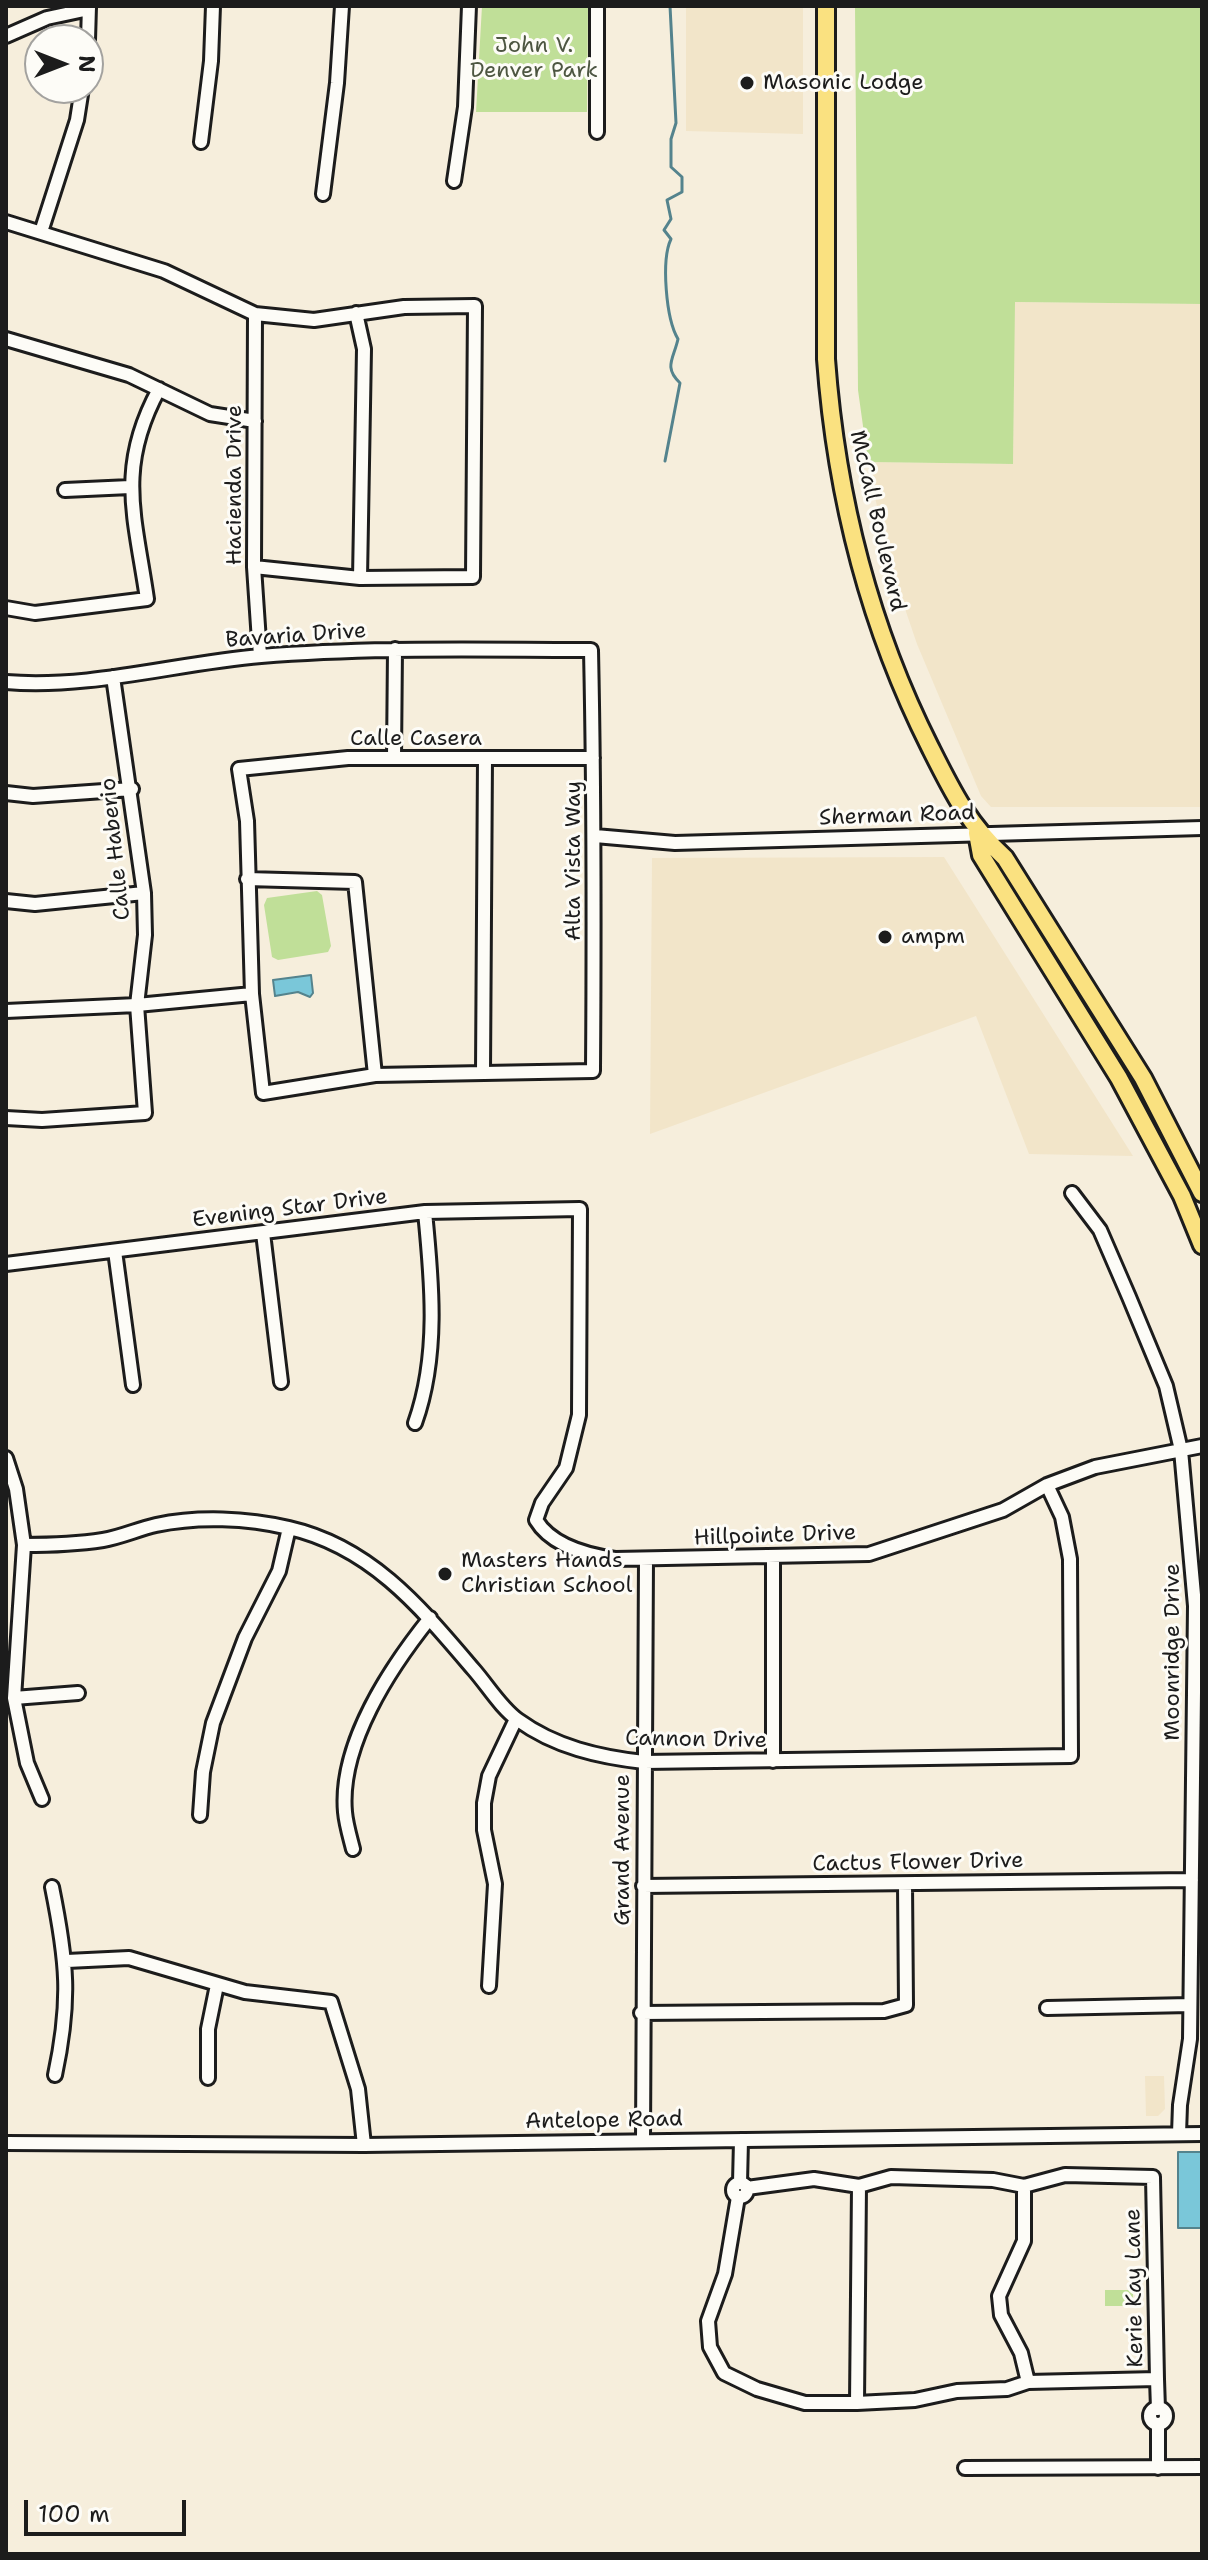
<!DOCTYPE html>
<html>
<head>
<meta charset="utf-8">
<style>
	body { margin:0 }
	#map { position:relative; width:1208px; height:2560px; overflow:hidden; background:#f6eedc; font-family:"Shantell Sans",sans-serif }
	canvas { display:block }
	.frame { position:absolute; inset:0; border:8px solid #1c1c1c; pointer-events:none }
	.north { position:absolute; left:24px; top:24px; width:80px; height:80px; box-sizing:border-box; background:#fdfcf7; border:2px solid #a3a29f; border-radius:50%; rotate:90deg; font-size:22px; font-weight:700; line-height:32px; text-align:center; color:#1c1c1c }
	.north::after { content:''; display:block; margin:auto; width:28px; height:36px; background:#1c1c1c; clip-path:polygon(50% 0,100% 100%,50% 72%,0 100%) }
	.scale { position:absolute; left:24px; top:2500px; width:162px; height:36px; box-sizing:border-box; border:4px solid #1c1c1c; border-top:0; padding-left:10px; font-size:24px; line-height:28px; white-space:nowrap; color:#1c1c1c; -webkit-text-stroke:6px #fdfcf7; paint-order:stroke }
</style>
</head>
<body>
<div id="map">
<canvas width="1208" height="2560"></canvas>
<div class="frame"></div>
<div class="north">N</div>
<div class="scale">100 m</div>
</div>
<script>
const ctx = document.querySelector('canvas').getContext('2d');
ctx.lineJoin = 'round';
function fill(path, color) { ctx.fillStyle = color; ctx.fill(path, 'evenodd'); }
function stroke(path, color, width, dash) { ctx.strokeStyle = color; ctx.lineWidth = width; ctx.lineCap = dash ? 'butt' : 'round'; ctx.setLineDash(dash || []); ctx.stroke(path); }
function label(font, color, halo, rows, align = 'center') {
  ctx.font = font + ' "Shantell Sans",sans-serif'; ctx.lineWidth = 6; ctx.setLineDash([]); ctx.textBaseline = 'middle'; ctx.strokeStyle = halo; ctx.fillStyle = color; for (const [text, x, y, turn = 0] of rows) {
    ctx.save(); ctx.translate(x, y); ctx.rotate((+turn || 0) * Math.PI / 180); ctx.textAlign = isNaN(turn) ? turn : align; if (halo) ctx.strokeText(text, 0, 0); ctx.fillText(text, 0, 0); ctx.restore();
  }
}
const built = new Path2D(`
	M686,6H803V134L686,131Z
	M1014,302L1202,304V807H991L981,796L917,644L887,556L868,462L1013,464Z
	M944,857L1133,1156L1029,1154L976,1016L650,1134L652,858Z
	M1145,2076H1164L1165,2109L1158,2116H1146Z`);
const green = new Path2D(`
	M482,6H588L587,112H476Z
	M855,6H1202V304L1015,302L1013,464L868,462L858,390Z
	M317,891L322,895L331,946L328,952L278,960L272,957L264,905L267,898Z
	M1105,2290H1133V2306H1105Z`);
const water = new Path2D(`
	M311,975L313,993L310,997L298,992L275,996L273,980Z
	M1178,2152H1202V2228H1178Z`);
const stream = new Path2D(`
	M665,461L680,383C663,367 674,358 678,339C666,319 661,260 671,239L664,230L671,219L667,200L682,192V177L671,167V139L676,123L670,6`);
const minor = new Path2D(`
	M6,36L47,18L89,9
	M88,40L89,6
	M597,132V6
	M201,142L211,61L213,6
	M454,181L465,107L469,6
	M323,194L337,83L342,6
	M6,222L164,271L255,314L314,320L404,307L475,306L473,577L360,578L254,567
	M41,232L77,120L82,88
	M356,313L364,349L360,578
	M255,314L254,567L260,656
	M6,339L129,375L210,414L255,421
	M65,490L130,487
	M6,608L35,613L147,599C135,516 116,468 159,389
	M6,682C92,689 176,663 261,656C371,647 481,650 591,650C594,791 594,931 593,1071L375,1075L263,1093L252,994L247,821L239,769L348,758H593
	M394,758L395,649
	M6,793L33,796L132,789
	M595,836L675,843L1202,828
	M247,879L355,882L375,1075
	M6,901L35,904L144,893
	M6,1011L137,1005L252,994
	M483,1071L485,758
	M6,1118L42,1120L145,1113L137,1005L145,935L144,893L113,677
	M1072,1193L1100,1230L1129,1297L1166,1386L1181,1450L1195,1606L1190,2039L1180,2105L1179,2134
	M263,1233L281,1382
	M115,1251L133,1385
	M6,1264L425,1212L580,1209L579,1415L566,1468L542,1503L536,1520C551,1545 587,1555 615,1559L869,1554L1003,1510L1047,1485L1095,1467L1202,1446
	M415,1423C439,1356 432,1282 425,1212
	M6,1458L16,1489L24,1545L14,1698L27,1763L42,1799
	M24,1545C51,1545 77,1544 103,1540C121,1537 138,1529 156,1525C198,1516 247,1518 289,1528C372,1547 422,1609 474,1670C488,1686 501,1708 518,1720C555,1747 599,1757 644,1762L1071,1756L1070,1559L1062,1517L1047,1485
	M14,1698L78,1693
	M773,1761V1558
	M200,1815L203,1772L213,1723L245,1638L279,1571L289,1528
	M353,1849C350,1837 346,1824 345,1812C339,1745 390,1668 430,1618
	M643,1886L1192,1880
	M52,1887C67,1961 71,2000 55,2075
	M67,1961L129,1958L245,1992L331,2002L358,2089L364,2145
	M489,1986L495,1884L484,1830V1803L489,1776L516,1719
	M1047,2008L1190,2005
	M641,2013L884,2011L906,2005L905,1884
	M208,2078V2029L217,1985
	M643,2140L646,1559
	M6,2143L364,2145L1202,2134
	M733 2190a7 7 0 1 1 14 0a7 7 0 1 1-14 0Z
	M740,2183L741,2140
	M1024,2186V2241L999,2296L1001,2315L1021,2353L1028,2382
	M738,2197L725,2274L708,2321L710,2347L724,2373L757,2389L805,2403H857L915,2400L957,2391L1007,2389L1028,2382L1157,2379L1153,2177L1065,2175L1024,2186L993,2180L891,2177L859,2186L814,2179L747,2188
	M1157,2379L1158,2409
	M857,2403L859,2186
	M1150 2416a8 8 0 1 1 16 0a8 8 0 1 1-16 0Z
	M1158,2424V2468
	M965,2468L1202,2467`);
const major = new Path2D(`
	M826,6V359C836,494 869,626 930,747C952,791 968,824 1005,858L1143,1078L1202,1193
	M977,833L981,855L1119,1078L1182,1196L1202,1245`);
const markers = [
	[747,83,8,"#1c1c1c"],
	[885,937,8,"#1c1c1c"],
	[445,1574,8,"#1c1c1c"]
];
const parkNames = [
	["John V.",534,46],
	["Denver Park",534,71]
];
const poiNames = [
	["Masonic Lodge",763,83],
	["ampm",901,937],
	["Masters Hands",461,1561],
	["Christian School",461,1586]
];
const streetNames = [
	["Hacienda Drive",235,485,-90],
	["McCall Boulevard",877,521,77],
	["Bavaria Drive",296,636,-4],
	["Calle Casera",416,739],
	["Sherman Road",897,816,-2],
	["Calle Haberio",116,849,-96],
	["Alta Vista Way",574,861,-90],
	["Evening Star Drive",290,1209,-7],
	["Hillpointe Drive",775,1536,-2],
	["Moonridge Drive",1173,1652,-90],
	["Cannon Drive",696,1740,1],
	["Grand Avenue",623,1850,-90],
	["Cactus Flower Drive",918,1863,-1],
	["Antelope Road",604,2121,-1],
	["Kerie Kay Lane",1135,2288,-91]
];
fill(built, '#f2e5c9');
fill(green, '#c0df98');
fill(water, '#7ac7d9');
stroke(water, '#54838d', 2);
stroke(stream, '#54838d', 3);
stroke(minor, '#1c1c1c', 18);
stroke(major, '#1c1c1c', 22);
stroke(minor, '#fdfcf7', 12);
stroke(major, '#fae180', 16);
for (const [x, y, r, color] of markers) { const dot = new Path2D(); dot.arc(x, y, r, 0, 2 * Math.PI); ctx.fillStyle = color; ctx.fill(dot); stroke(dot, '#fdfcf7', 3); }
label('22px', '#4d5641', '#fdfcf7', parkNames);
label('22px', '#1c1c1c', '#fdfcf7', poiNames, 'left');
label('22px', '#1c1c1c', '#fdfcf7', streetNames);
</script>
</body>
</html>
